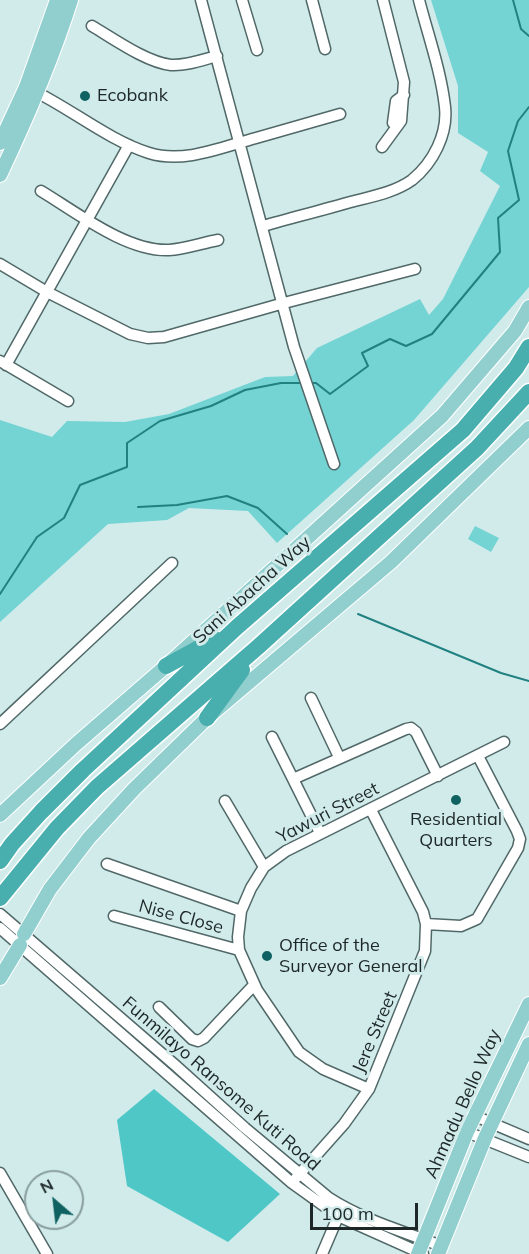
<!DOCTYPE html>
<html>
<head>
<meta charset="utf-8">
<style>
	body { margin:0 }
	#map { position:relative; width:529px; height:1254px; overflow:hidden; background:#d1ebeb; font-family:Mulish,sans-serif }
	canvas { display:block }
	.north { position:absolute; left:24px; top:1170px; width:60px; height:60px; box-sizing:border-box; background:#d1ebeb; border:2px solid #899d9d; border-radius:50%; rotate:332deg; font-size:16px; font-weight:700; line-height:24px; text-align:center; color:#1d2727 }
	.north::after { content:''; display:block; margin:auto; width:21px; height:27px; background:#106262; clip-path:polygon(50% 0,100% 100%,50% 72%,0 100%) }
	.scale { position:absolute; left:310px; top:1203px; width:108px; height:27px; box-sizing:border-box; border:3px solid #1d2727; border-top:0; padding-left:8px; font-size:18px; line-height:21px; white-space:nowrap; color:#1d2727; -webkit-text-stroke:4px #d1ebeb; paint-order:stroke }
</style>
</head>
<body>
<div id="map">
<canvas width="529" height="1254"></canvas>
<div class="north">N</div>
<div class="scale">100 m</div>
</div>
<script>
const ctx = document.querySelector('canvas').getContext('2d');
ctx.lineJoin = 'round';
function fill(path, color) { ctx.fillStyle = color; ctx.fill(path, 'evenodd'); }
function stroke(path, color, width, dash) { ctx.strokeStyle = color; ctx.lineWidth = width; ctx.lineCap = dash ? 'butt' : 'round'; ctx.setLineDash(dash || []); ctx.stroke(path); }
function label(font, color, halo, rows, align = 'center') {
  ctx.font = font + ' Mulish,sans-serif'; ctx.lineWidth = 6; ctx.setLineDash([]); ctx.textBaseline = 'middle'; ctx.strokeStyle = halo; ctx.fillStyle = color; for (const [text, x, y, turn = 0] of rows) {
    ctx.save(); ctx.translate(x, y); ctx.rotate((+turn || 0) * Math.PI / 180); ctx.textAlign = isNaN(turn) ? turn : align; if (halo) ctx.strokeText(text, 0, 0); ctx.fillText(text, 0, 0); ctx.restore();
  }
}
const green = new Path2D(`
	M431,0H529V287L414,420L277,543L248,511L189,508L167,520L108,524L0,622V420L52,437L67,421L125,422L169,414L265,377L293,376L317,348L420,299L429,315L443,299L500,186L480,171L488,152L458,133V86Z
	M475,526L499,538L491,552L468,539Z`);
const forest = new Path2D(`
	M154,1089L280,1194L228,1242L127,1186L117,1120Z`);
const stream = new Path2D(`
	M513,0L521,29L529,36
	M310,383H316L330,394L368,366L362,353L390,339L406,346L432,334L500,252L498,218L519,200L508,151L518,121L529,107
	M138,507L177,505L227,496L258,508L287,534
	M0,594L37,537L64,518L80,485L127,467V443L160,421L211,406L245,390L281,383H301
	M358,614L501,673L529,681`);
const minor = new Path2D(`
	M201,0L294,347L334,464
	M242,0L257,50
	M312,0L325,49
	M92,26C114,39 146,62 171,65C186,66 202,60 217,56
	M32,90C70,108 108,140 149,153C184,164 222,147 256,138C284,130 312,122 340,114
	M393,123L396,101L404,95
	M382,147L401,121L404,82L383,0
	M41,191C76,212 127,252 169,250C185,249 202,243 218,240
	M263,226C291,218 319,211 347,203C369,197 394,193 412,180C433,163 448,134 445,107C441,71 428,35 419,0
	M0,264L47,292L130,334L148,338L164,337L284,303L415,269
	M0,361L68,401
	M6,365L129,145
	M311,698L339,757
	M0,724L172,563
	M272,737L320,833
	M293,779L406,729L411,728L416,732L438,776
	M225,801L264,867
	M107,864L241,911
	M0,914L175,1065L245,1128L329,1198C363,1220 403,1231 441,1246
	M114,916L239,950
	M426,924L461,926L477,919L518,848L520,839L517,831L478,756
	M0,928L292,1183L338,1216L423,1254
	M159,1007L192,1039L198,1041L204,1038L254,985
	M369,1089L323,1069L299,1052L257,990L239,950L238,937L241,911L251,888L264,867L286,851L504,742
	M475,1116L529,1139
	M467,1132L529,1157
	M0,1173L47,1254
	M296,1178L344,1124L369,1089L425,951L426,924L423,912L371,810
	M322,1254L340,1212`);
const major = new Path2D(`
	M0,143L26,87L57,0
	M0,175C27,118 52,60 71,0
	M0,815L76,744L166,666L442,416L515,331L529,307
	M24,934L50,889L89,838L134,789L207,718L391,562L529,428
	M0,978L20,945
	M418,1254L467,1132L529,1004
	M438,1254L485,1138L529,1044`);
const highway = new Path2D(`
	M166,666L215,639
	M207,718L242,670
	M0,861L12,844L41,812L83,770L237,627L463,430L516,368L529,347
	M0,898L57,828L97,787L259,646L477,448L529,392`);
const markers = [
	[85,96,6,"#106262"],
	[456,800,6,"#106262"],
	[267,956,6,"#106262"]
];
const poiNames = [
	["Ecobank",97,96],
	["Residential",456,820,"center"],
	["Quarters",456,841,"center"],
	["Office of the",279,946],
	["Surveyor General",279,967]
];
const streetNames = [
	["Sani Abacha Way",252,590,-42],
	["Yawuri Street",328,813,-27],
	["Nise Close",181,917,15],
	["Jere Street",375,1032,-67],
	["Funmilayo Ransome Kuti Road",221,1084,41],
	["Ahmadu Bello Way",463,1104,-66]
];
fill(green, '#74d3d3');
fill(forest, '#4fc7c7');
stroke(stream, '#218181', 2);
stroke(minor, '#516868', 13);
stroke(major, '#fff', 16);
stroke(highway, '#fff', 19);
stroke(minor, '#fff', 10);
stroke(major, '#91cfce', 14);
stroke(highway, '#48afae', 16);
for (const [x, y, r, color] of markers) { const dot = new Path2D(); dot.arc(x, y, r, 0, 2 * Math.PI); ctx.fillStyle = color; ctx.fill(dot); stroke(dot, '#d1ebeb', 2); }
label('18px', '#1d2727', '#d1ebeb', poiNames, 'left');
label('18px', '#1d2727', '#d1ebeb', streetNames);
</script>
</body>
</html>
